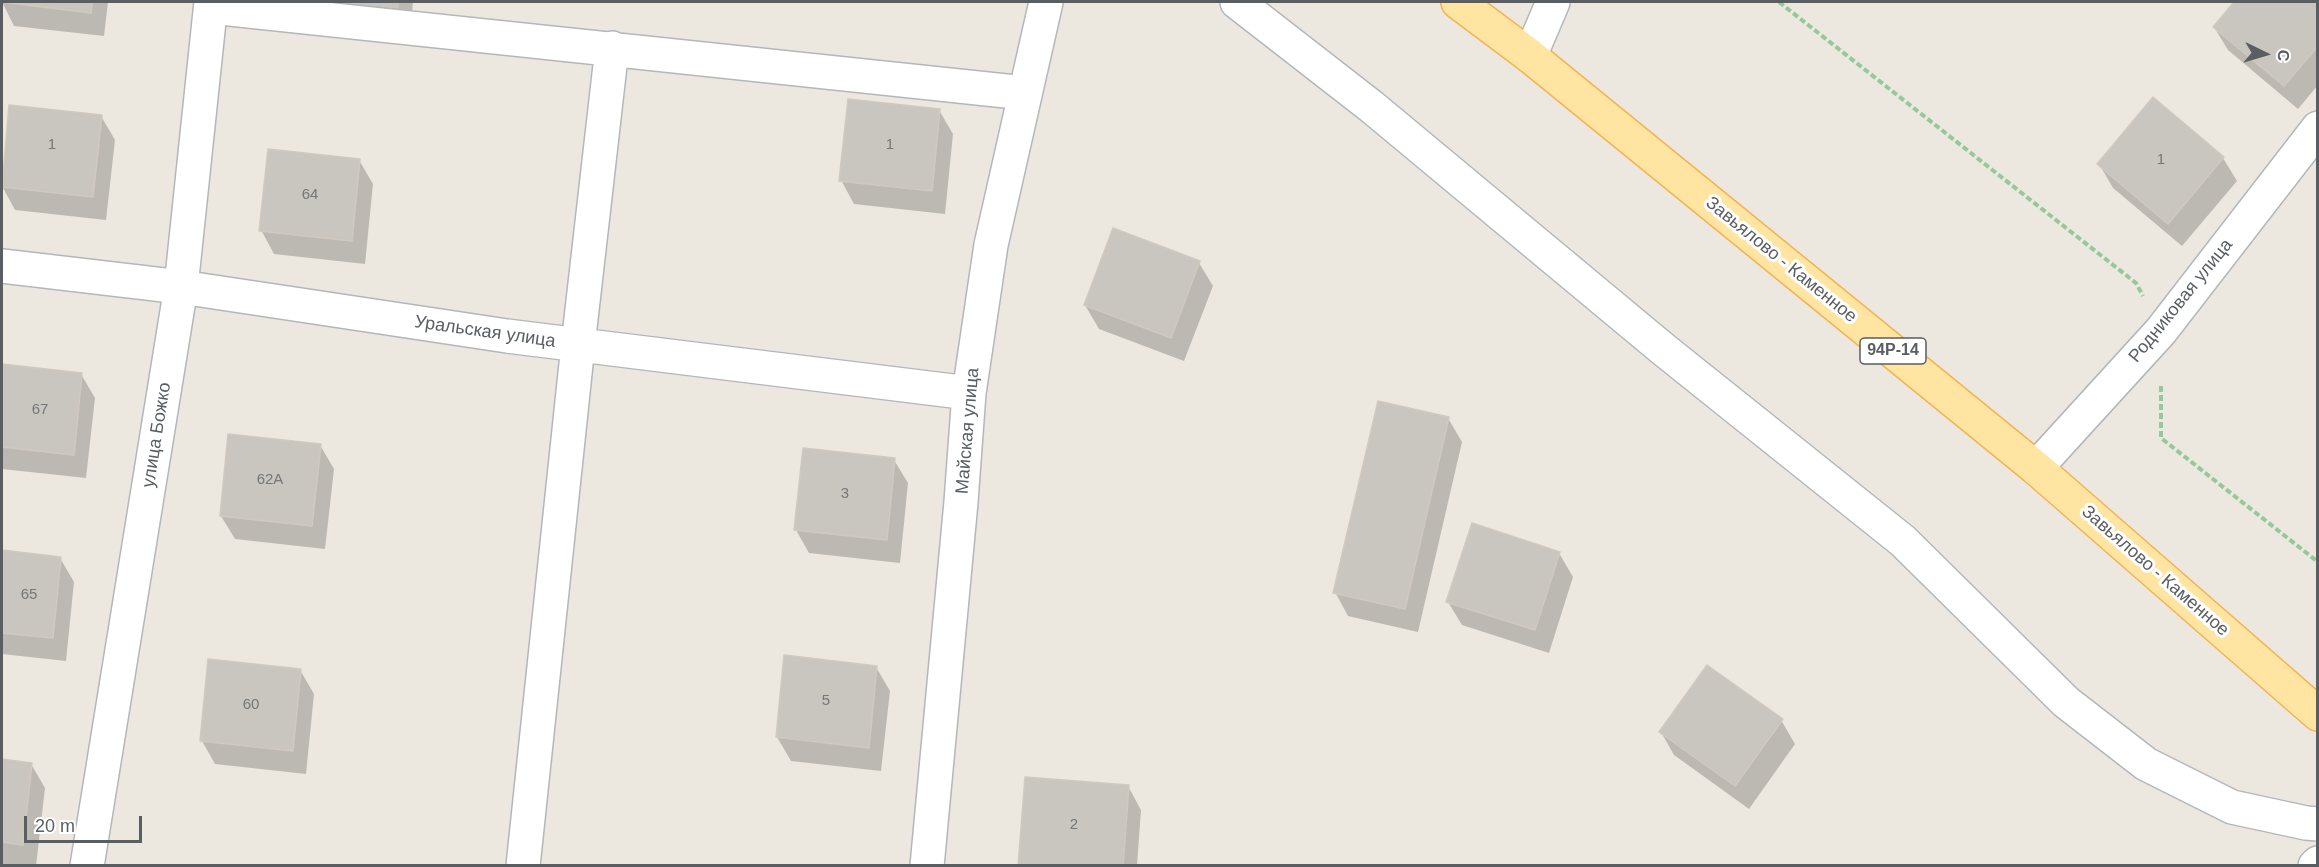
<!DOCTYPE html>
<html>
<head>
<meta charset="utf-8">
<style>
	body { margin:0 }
	#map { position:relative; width:2319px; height:867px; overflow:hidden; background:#ece8df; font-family:Arial,sans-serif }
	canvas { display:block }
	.frame { position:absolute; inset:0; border:3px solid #585e61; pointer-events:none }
	.north { position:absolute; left:2235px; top:24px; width:60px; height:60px; -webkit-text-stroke:4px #fff; paint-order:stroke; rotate:95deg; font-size:16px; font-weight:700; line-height:24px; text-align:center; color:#585e61 }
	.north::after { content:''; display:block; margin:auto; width:21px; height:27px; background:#585e61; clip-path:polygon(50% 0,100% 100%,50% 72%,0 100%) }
	.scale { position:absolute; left:24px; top:816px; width:118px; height:27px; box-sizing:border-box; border:3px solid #585e61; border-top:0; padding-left:8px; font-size:18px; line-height:21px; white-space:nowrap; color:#585e61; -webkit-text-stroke:4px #fff; paint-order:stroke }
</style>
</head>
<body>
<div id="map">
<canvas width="2319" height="867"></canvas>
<div class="frame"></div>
<div class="north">С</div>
<div class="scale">20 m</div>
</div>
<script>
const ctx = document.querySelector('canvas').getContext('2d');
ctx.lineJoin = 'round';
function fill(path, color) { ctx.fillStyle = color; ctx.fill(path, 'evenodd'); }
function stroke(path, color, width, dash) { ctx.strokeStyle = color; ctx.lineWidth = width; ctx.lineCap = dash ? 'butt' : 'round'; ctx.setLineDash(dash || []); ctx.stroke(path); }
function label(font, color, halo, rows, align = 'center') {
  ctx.font = font + ' Arial,sans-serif'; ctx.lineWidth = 6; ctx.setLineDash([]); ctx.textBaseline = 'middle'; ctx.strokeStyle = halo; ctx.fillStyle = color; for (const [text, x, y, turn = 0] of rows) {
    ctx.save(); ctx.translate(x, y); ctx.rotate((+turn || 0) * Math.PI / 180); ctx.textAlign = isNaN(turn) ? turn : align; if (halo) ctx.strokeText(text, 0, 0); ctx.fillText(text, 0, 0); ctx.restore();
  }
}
const shadow = new Path2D(`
	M2,2H108L104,36L14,26Z
	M300,2H413L410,35Z
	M2236,2L2318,3V85L2298,109L2228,50L2214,27Z
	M11,106L101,116L115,140L106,220L15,210L2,186Z
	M939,110L953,134L945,214L854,204L841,180Z
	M2223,158L2237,181L2182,246L2113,188L2099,164Z
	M359,160L373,184L365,264L274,254L261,230Z
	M1199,263L1213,286L1184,361L1099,329L1085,305Z
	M2,365L81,374L95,398L86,478L2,469Z
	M1448,418L1462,442L1418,632L1348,616L1335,592Z
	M320,445L334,469L325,549L235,539L221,516Z
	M894,460L908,483L900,563L809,553L796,530Z
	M2,551L60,558L74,582L66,661L2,654Z
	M1559,553L1573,577L1549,653L1462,625L1448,602Z
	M876,667L890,691L881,771L791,761L777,737Z
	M300,670L314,694L306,774L215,764L202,741Z
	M1781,720L1795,744L1749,809L1674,755L1661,732Z
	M2,761L31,764L45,788L36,866L2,864Z
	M1128,786L1141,810L1137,866H1020Z`);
const building = new Path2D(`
	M2,2H92L91,13Z
	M299,2H398L397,12Z
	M2234,2H2318V46L2284,86L2213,27Z
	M2153,97L2224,157L2168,224L2097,164Z
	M848,99L940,109L932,191L839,181Z
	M9,105L102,115L93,197L2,187Z
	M268,149L360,159L352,241L259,231Z
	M1113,228L1200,261L1171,338L1084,305Z
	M2,364L82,373L74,455L2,447Z
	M1378,401L1449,417L1405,609L1333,593Z
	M228,434L321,444L312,526L220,516Z
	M803,448L895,458L887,540L794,530Z
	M1472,523L1560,552L1535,630L1446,602Z
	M2,550L61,557L53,638L2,633Z
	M784,655L877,666L869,748L776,737Z
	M208,659L301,669L293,751L200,741Z
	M1707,665L1783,719L1735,786L1659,732Z
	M2,759L32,763L23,845L2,842Z
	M1025,777L1129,785L1123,866H1018Z`);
const path = new Path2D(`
	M1779,2L2136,283L2143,296
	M2161,386V438L2318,562`);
const minor = new Path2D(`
	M1237,2L1372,107L1663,349L1903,541L2066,702L2146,764L2232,807L2306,823L2318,824
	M211,7L1025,93
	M1530,56L1553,2
	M2,266L181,287L507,336L969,393
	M2036,468L2161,331L2318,128
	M87,866L181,287L211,2
	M523,866L578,345L612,48
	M927,866L961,502L969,393L991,245L1046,2
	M2315,866L2318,863`);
const major = new Path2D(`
	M1458,2L1530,56L2036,468L2318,714`);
const numberNames = [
	["1",52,145],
	["1",890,145],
	["1",2161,160],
	["64",310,195],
	["67",40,410],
	["62А",270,480],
	["3",845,494],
	["65",29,595],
	["5",826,701],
	["60",251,705],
	["2",1074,825]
];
const shields = [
	[1893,351,66]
];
const shieldNames = [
	["94Р-14",1893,351]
];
const streetNames = [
	["Завьялово - Каменное",1781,260,39],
	["Родниковая улица",2181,301,-51],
	["Уральская улица",485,332,8],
	["Майская улица",968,431,-85],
	["улица Божко",157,435,-81],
	["Завьялово - Каменное",2155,571,41]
];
fill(shadow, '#0003');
fill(building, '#c9c5bf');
stroke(building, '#d1c9be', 1.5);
stroke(minor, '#b3b7bb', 36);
stroke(major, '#f6b24f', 36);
stroke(path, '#95c99d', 4, [6, 3]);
stroke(minor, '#fff', 33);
stroke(major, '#ffe4a2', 33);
label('15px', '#747878', null, numberNames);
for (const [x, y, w] of shields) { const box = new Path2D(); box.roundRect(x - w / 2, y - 13, w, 26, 4.5); ctx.fillStyle = '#fff'; ctx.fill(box); stroke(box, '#585e61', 1.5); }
label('bold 16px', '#585e61', null, shieldNames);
label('18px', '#585e61', '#fff', streetNames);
</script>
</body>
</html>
